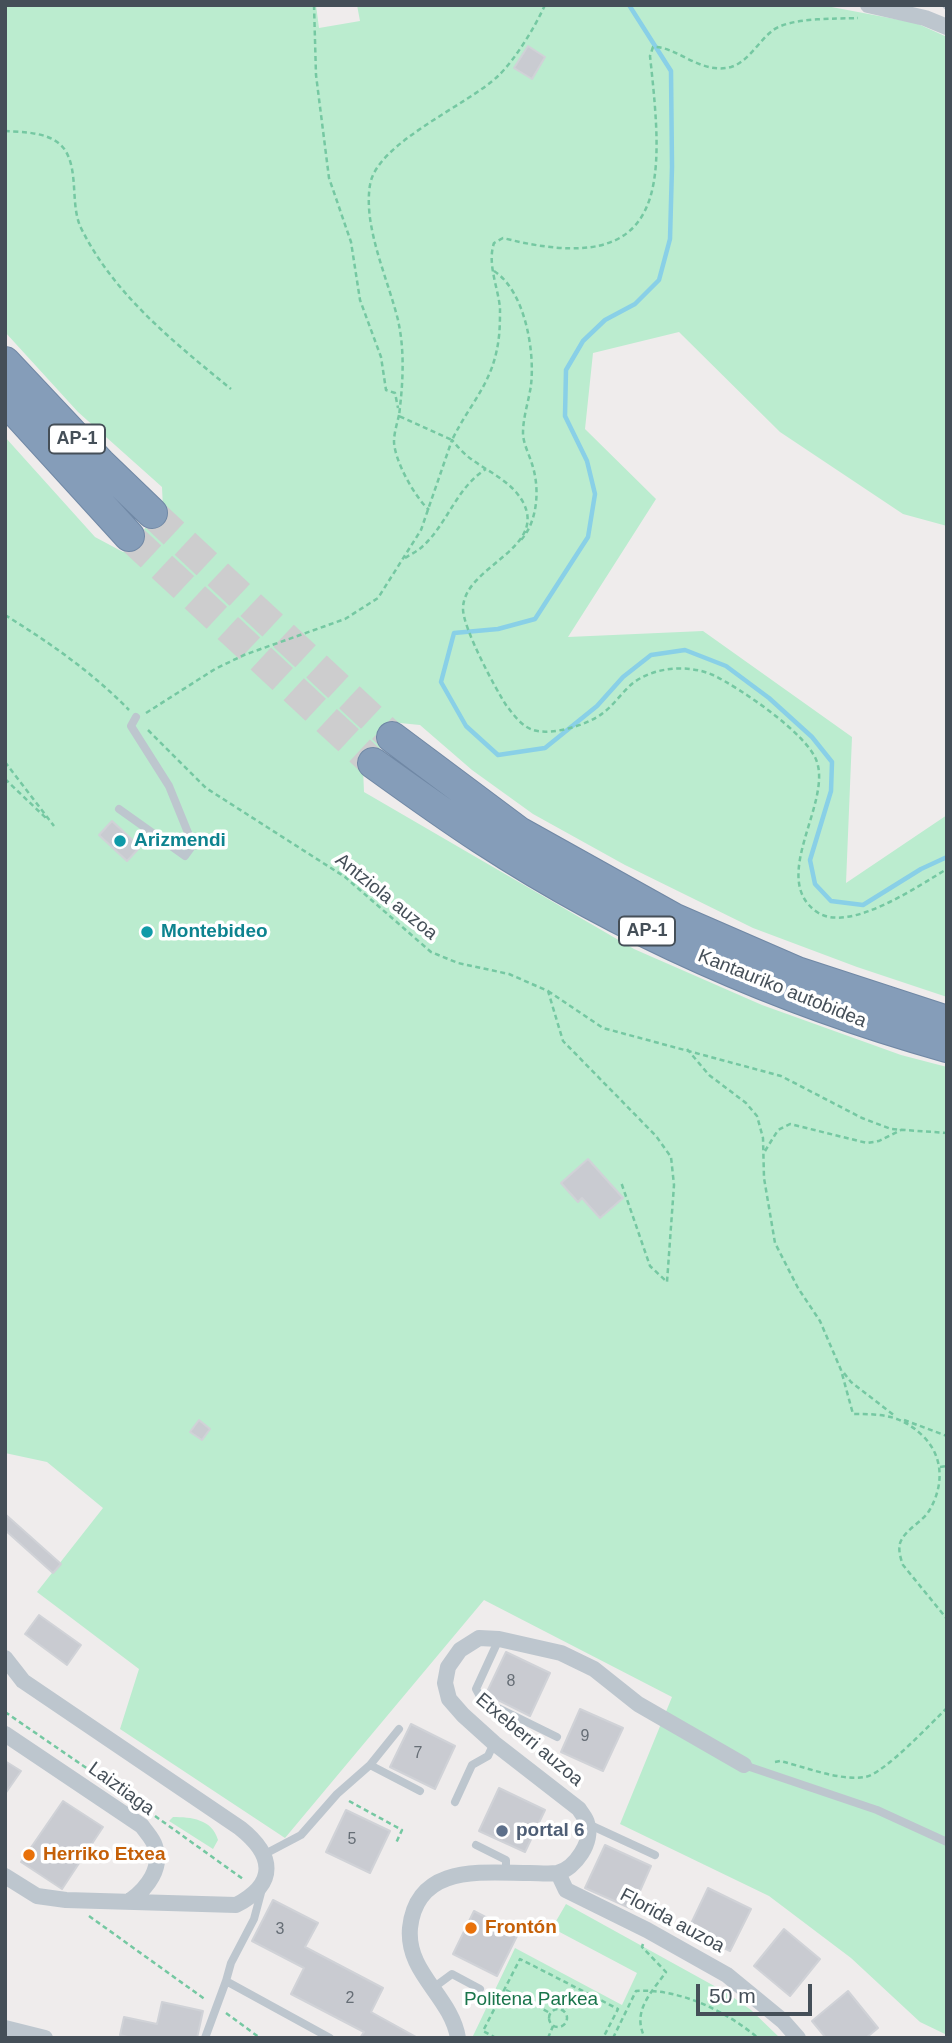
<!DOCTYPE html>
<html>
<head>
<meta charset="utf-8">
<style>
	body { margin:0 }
	#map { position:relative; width:952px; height:2043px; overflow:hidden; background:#efecec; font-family:Arial,sans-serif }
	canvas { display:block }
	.frame { position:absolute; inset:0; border:7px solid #454f58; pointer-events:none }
	.scale { position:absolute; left:696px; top:1984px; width:116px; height:32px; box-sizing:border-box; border:4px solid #454f58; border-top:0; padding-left:9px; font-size:21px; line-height:24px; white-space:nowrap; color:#454f58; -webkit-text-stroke:5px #fff; paint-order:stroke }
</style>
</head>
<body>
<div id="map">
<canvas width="952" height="2043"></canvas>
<div class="frame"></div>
<div class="scale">50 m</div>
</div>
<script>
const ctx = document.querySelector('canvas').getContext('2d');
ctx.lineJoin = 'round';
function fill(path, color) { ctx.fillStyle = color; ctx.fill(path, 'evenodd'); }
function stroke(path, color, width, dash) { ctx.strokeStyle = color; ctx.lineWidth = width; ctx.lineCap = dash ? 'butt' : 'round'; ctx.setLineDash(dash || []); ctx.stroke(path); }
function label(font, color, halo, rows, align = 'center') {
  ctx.font = font + ' Arial,sans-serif'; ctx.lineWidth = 7; ctx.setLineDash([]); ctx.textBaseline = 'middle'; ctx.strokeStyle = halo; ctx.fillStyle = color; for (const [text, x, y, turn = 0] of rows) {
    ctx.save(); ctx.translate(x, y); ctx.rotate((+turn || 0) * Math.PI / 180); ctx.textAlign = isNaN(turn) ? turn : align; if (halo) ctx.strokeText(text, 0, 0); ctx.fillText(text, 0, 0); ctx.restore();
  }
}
const green = new Path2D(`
	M5,5H316L319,28L360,21L357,5H821L916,23L947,37V526L903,514L780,432L679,332L593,353L585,429L656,499L568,637L703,631L852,737L846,883L947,815V997L857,967L753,928L625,865L533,814L472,770L420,725L400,723L363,768L364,792L634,949L762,1005L901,1055L947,1067V2035L920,2022L851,1958L769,1896L620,1824L672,1697L484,1600L285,1838L120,1729L139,1669L37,1592L103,1508L47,1462L5,1453V437L95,537L123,552L163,509L162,487L78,412L5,332Z
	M173,1817C191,1817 212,1819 218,1840L213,1849L169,1821Z
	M566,1904L727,1993L751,2010L780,2038H472L515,1948L622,2005L637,1973L552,1928Z`);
const stream = new Path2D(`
	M629,5L671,71L672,167L670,239L659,280L635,304L605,320L583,341L566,370L565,416L587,461L595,494L588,537L535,619L498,629L454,633L441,682L466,726L498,755L545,748L597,706L623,677L651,655L685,650L726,666L769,698L812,737L832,762L831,791L810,860L815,884L831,901L863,905L921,869L947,857`);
const building = new Path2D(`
	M528,46L545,57L532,79L514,68Z
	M112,821L140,847L127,861L99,835Z
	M588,1159L623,1198L600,1218L582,1198L578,1202L561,1183Z
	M199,1420L210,1429L202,1440L190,1432Z
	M5,1514L61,1564L53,1573L5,1530Z
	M39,1615L81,1645L67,1665L25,1634Z
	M506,1652L550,1673L530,1716L486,1694Z
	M580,1709L623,1728L603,1771L561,1752Z
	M411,1724L455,1746L435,1789L390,1767Z
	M5,1761L21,1771L5,1794Z
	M499,1788L545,1810L525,1852L479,1831Z
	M63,1801L103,1827L62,1889L21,1862Z
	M346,1810L390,1831L370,1873L326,1852Z
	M605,1845L651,1866L632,1909L585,1888Z
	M708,1888L751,1909L730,1951L688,1930Z
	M273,1900L318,1923L305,1947L383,1988L371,2012L418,2038H360L364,2032L291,1994L304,1968L252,1941Z
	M474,1911L518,1934L497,1976L453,1954Z
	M784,1929L820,1959L790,1996L754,1966Z
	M848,1991L878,2028L866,2038H826L812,2021Z
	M162,2002L203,2011L197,2038H132L120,2035L124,2017L157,2024Z`);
const motorwayTunnel = new Path2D(`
	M152,513L392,737
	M129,536L373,763`);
const path = new Path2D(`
	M314,5L316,75L329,178L351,242L360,300L381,357L386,390L395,393L398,408
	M545,5C535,27 515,60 498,76C468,105 376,143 370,185C363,227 388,279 398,320C405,352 403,383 399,416L452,440C471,401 494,383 499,336C500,327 500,317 500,308C498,287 487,264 494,243L503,238C671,281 664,184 650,56L653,47C677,46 700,75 731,67C748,62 759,41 772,31C789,17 836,19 858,18
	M5,131C24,132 53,132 65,150C79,172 70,205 81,228C114,295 175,343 231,389
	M494,271C525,291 535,351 531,385C529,400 523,417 523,433C523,443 529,454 532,464C540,488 538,521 521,540
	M399,415C397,424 394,433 394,442C395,462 415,497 429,510
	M405,558C411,554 418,551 423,546C448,523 456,488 486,469
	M5,615C50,643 92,672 129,710
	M146,713L215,669L244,655L345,619L378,598L421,530L452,440C458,447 464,454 471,459C489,472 512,482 523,502C548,550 463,566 463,609C463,628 495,688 506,705C513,714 521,726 533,730C551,736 588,725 603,713C614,705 622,692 633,683C654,667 688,664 713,675C740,688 808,734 817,762C831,805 769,879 817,912C849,934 918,886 947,869
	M148,730L206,788L345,877L431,952L458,963L509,974L548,991L563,1041L656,1136L671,1157L674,1185L667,1282L650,1266L621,1182
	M5,762L54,826
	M5,779L47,819
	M548,991L603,1028L781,1076L862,1118L891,1129L947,1133
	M687,1049L709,1075L746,1103L757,1116L763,1138L764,1178L775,1243L798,1288L820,1321L841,1370L853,1414C883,1414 901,1415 923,1436C944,1457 944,1486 929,1511C922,1522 908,1528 902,1539C897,1546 900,1557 903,1565L947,1619
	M765,1151L778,1130L790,1124L867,1143L879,1141L901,1130
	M844,1373L851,1382L895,1416
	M904,1420L947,1436
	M940,1467L947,1466
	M5,1712L101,1778
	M775,1762L780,1761C806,1767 838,1781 865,1777C884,1774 931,1723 947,1708
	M349,1801L402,1830L396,1843
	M155,1816L243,1879
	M89,1916L206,2000
	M643,1944L642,1947L666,1972C652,1992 631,2011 645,2038
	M506,1990L550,2013
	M549 2018a9 9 0 1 1 18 0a9 9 0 1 1-18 0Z
	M562,2010L573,1986
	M226,2013L260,2038
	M496,2038L483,2031L520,1959L618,2009L603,2038
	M548,2038L553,2026
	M613,2038L636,1991C679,1988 726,2011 758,2038`);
const service = new Path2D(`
	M946,5L947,6
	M119,809L185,856L193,845L169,786L131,726L136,717
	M499,1639L476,1689L482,1700L557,1737
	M370,1765L420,1791
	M744,1765L877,1810L947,1842
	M455,1802L472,1765L488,1756L494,1743
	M588,1824L655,1855
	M476,1845L506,1860V1872
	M263,1855L301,1835L337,1794L370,1765L399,1729
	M262,1889L254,1919L231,1963L226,1981L330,2038
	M433,1988L452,1974L480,1989
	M205,2038L226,1981`);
const minor = new Path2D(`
	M868,5L925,18L947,27
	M5,1658L23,1681L240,1828C274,1855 278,1883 236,1905L66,1900L37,1896L5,1876
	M5,1734L142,1826C146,1832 153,1839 155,1846C163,1868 147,1888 131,1900
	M558,1873L566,1890L647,1930L727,1975L783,2021L798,2038
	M5,2028L45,2038
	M458,2038C451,1996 406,1973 410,1928C417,1863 483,1873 530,1873C538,1873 549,1874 557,1873C575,1869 594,1841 587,1823C586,1818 581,1813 579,1809L494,1743L463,1715L449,1699L445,1683L448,1667L460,1650L479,1638L499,1639L561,1653L594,1669L638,1704L744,1765`);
const motorway = new Path2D(`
	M5,362L100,463L152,513
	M5,400L129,536
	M392,737L519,832L675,919L797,972L947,1021
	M373,763C409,789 445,815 482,839C625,932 783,1001 947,1047`);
const markers = [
	[120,841,7,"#0f9aa8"],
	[147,932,7,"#0f9aa8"],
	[502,1831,7,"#5c6f8a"],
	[29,1855,7,"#e8710a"],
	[471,1928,7,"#e8710a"]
];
const numberNames = [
	["8",511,1682],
	["9",585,1737],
	["7",418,1754],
	["5",352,1840],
	["3",280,1930],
	["2",350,1999]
];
const shields = [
	[77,439,56],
	[647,931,56]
];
const shieldNames = [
	["AP-1",77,439],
	["AP-1",647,931]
];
const cultureNames = [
	["Arizmendi",134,841],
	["Montebideo",161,932]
];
const streetNames = [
	["Antziola auzoa",386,897,39],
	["Kantauriko autobidea",782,989,22],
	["Etxeberri auzoa",529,1740,40],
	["Laiztiaga",121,1789,36],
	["Florida auzoa",672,1921,28]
];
const serviceNames = [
	["portal 6",516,1831]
];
const foodNames = [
	["Herriko Etxea",43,1855],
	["Frontón",485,1928]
];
const parkNames = [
	["Politena Parkea",531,2000]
];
fill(green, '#bbeccf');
stroke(stream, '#89d0e7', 4.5);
fill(building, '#c9cbd1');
stroke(building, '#d0d2d7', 2);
stroke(motorwayTunnel, '#cdcdce', 30, [30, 15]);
stroke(motorway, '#7088a5', 32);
stroke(path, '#75c8a2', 2.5, [5, 3.5]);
stroke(service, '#bdc6ce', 8);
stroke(minor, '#bdc6ce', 16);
stroke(motorway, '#859db9', 30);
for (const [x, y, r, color] of markers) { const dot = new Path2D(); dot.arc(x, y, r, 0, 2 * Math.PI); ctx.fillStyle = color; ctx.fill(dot); stroke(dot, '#fff', 2.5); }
label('16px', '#666e76', null, numberNames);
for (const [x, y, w] of shields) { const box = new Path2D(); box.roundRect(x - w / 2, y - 14.5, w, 29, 5); ctx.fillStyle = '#fff'; ctx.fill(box); stroke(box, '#454f58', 2); }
label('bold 18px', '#454f58', null, shieldNames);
label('bold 19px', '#0d838f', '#fff', cultureNames, 'left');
label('19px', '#454f58', '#fff', streetNames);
label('bold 19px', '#4e5e75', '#fff', serviceNames, 'left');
label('bold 19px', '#c56008', '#fff', foodNames, 'left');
label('19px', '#1a754b', '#fff', parkNames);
</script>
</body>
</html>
